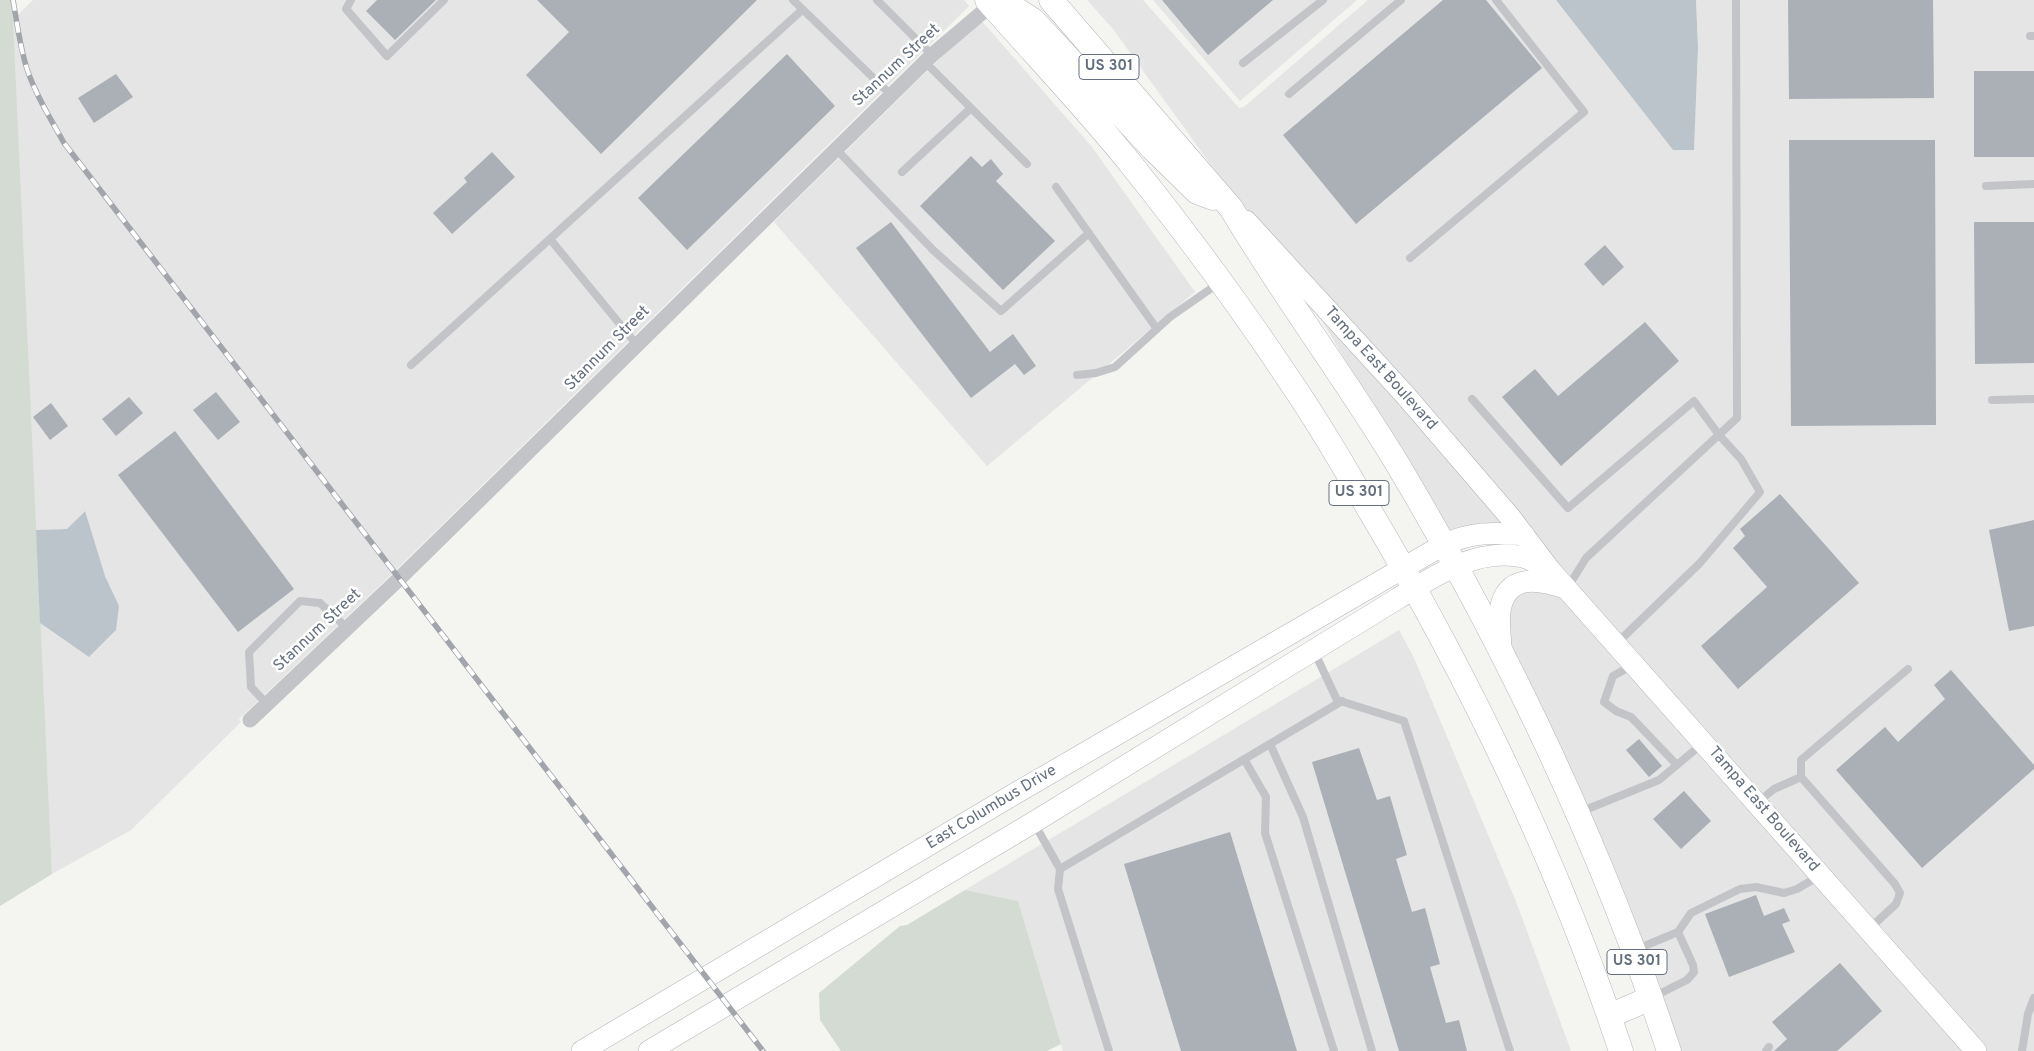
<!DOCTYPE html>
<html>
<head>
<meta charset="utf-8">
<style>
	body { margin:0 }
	canvas { display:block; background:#f4f4f0 }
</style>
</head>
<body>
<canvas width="2034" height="1051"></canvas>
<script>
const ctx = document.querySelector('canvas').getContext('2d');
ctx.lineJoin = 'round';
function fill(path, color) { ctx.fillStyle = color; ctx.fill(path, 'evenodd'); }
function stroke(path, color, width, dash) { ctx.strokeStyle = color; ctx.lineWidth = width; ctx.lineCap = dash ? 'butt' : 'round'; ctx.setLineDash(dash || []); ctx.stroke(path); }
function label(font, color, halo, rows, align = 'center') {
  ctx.font = font + ' Overpass,sans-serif'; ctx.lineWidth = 5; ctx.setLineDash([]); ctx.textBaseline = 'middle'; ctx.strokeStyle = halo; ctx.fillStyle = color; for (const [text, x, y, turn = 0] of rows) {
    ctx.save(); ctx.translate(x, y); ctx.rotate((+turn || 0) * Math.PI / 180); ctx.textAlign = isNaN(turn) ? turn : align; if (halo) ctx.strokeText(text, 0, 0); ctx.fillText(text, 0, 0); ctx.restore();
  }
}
const built = new Path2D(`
	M33,0H964L969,6L395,571L239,719L241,722L131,830L52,874L40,623L89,657L119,606L105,576L84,511L67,529L36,530L12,21Z
	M1087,0H1143L1239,108L1244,107L1368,0H1556L1673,150L1694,149L1698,48L1696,0H2034V1051H1987L1576,587L1577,583L1572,581L1559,568L1560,565L1555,563L1532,532V527H1528L1310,278L1232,194L1113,29Z
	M1153,0H1357L1240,101Z
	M980,19L1092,147L1195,292L987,466L774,222Z
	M1308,302L1400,403L1505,525L1447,534L1320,317Z
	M1528,590L1563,597L1964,1051H1677L1509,643L1508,613L1513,600L1519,594Z
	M1399,630L1414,658L1517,904L1571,1051H1063L1018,901L965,890Z`);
const green = new Path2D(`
	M0,0H12L52,874L0,906Z
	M965,890L1018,901L1061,1044L1047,1051H841L820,1020L819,993L900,926L907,925Z`);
const water = new Path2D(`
	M1556,0H1696L1698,48L1694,150H1673Z
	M85,511L105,576L119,606L116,630L89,657L40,623L36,530L67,529Z`);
const building = new Path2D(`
	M377,0H436L395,40L366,11Z
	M537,0H757L601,154L526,75L569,32Z
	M1162,0H1273L1208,55Z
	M1443,0H1486L1542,68L1356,224L1283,135Z
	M1788,0H1933L1934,98L1789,99Z
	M787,54L835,106L687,250L638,198Z
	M1974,71H2034V157H1974Z
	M116,74L133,97L94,123L78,98Z
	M1789,140H1935L1936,425L1791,426Z
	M492,152L515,177L452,234L433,213L467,182L464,178Z
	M971,156L982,167L991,159L1003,174L996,181L1055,241L1003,290L920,206Z
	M891,222L990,352L1013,334L1036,366L1024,375L1015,364L971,398L856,248Z
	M1974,222H2034V363L1975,364Z
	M1605,245L1624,267L1603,286L1584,264Z
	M1645,322L1679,361L1561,466L1502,397L1535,369L1558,396Z
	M216,392L240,422L218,440L193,410Z
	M129,397L143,413L116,436L102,419Z
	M51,403L68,426L50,440L33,417Z
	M175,431L294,589L238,632L118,475Z
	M1780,494L1859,583L1738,689L1701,646L1767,587L1733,548L1745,536L1740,529Z
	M2034,520V626L2009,631L1989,530Z
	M1951,670L2034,765V769L1922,868L1836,770L1885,727L1898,742L1945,699L1934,685Z
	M1639,739L1662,766L1649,777L1626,750Z
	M1359,748L1377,800L1390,796L1407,855L1396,859L1412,912L1425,908L1440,964L1430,967L1446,1023L1459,1020L1467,1051H1399L1312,762Z
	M1684,791L1711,821L1681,849L1653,819Z
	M1230,832L1297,1051H1181L1124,864Z
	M1756,895L1764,916L1784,908L1790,921L1782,924L1795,952L1729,977L1705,914Z
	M1840,963L1882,1011L1837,1051H1774L1787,1039L1772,1022Z`);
const lane = new Path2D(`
	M351,0L346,9L387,56L444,0
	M793,0L891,95
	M877,0L932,55
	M2030,36H2034
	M925,62L1027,164
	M1243,63L1323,0
	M1289,94L1401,0
	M836,149L933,250L1001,311L1089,233
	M902,172L971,108
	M1986,186L2034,184
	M1056,187L1157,329
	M550,239L637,345
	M1410,258L1584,112L1496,0
	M411,365L802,10
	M1077,375L1096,373L1115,367L1170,317L1219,283
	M1472,399L1568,508L1694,401L1719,435L1741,459L1760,492L1700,563L1616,644
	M1992,400L2034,399
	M1568,587L1586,558L1737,418L1736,0
	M1314,651L1337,700L1404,721L1510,1051
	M1633,665L1613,676L1604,702L1616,711L1631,717L1677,765
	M267,704L251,687L249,652L300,601L320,603L347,628
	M1270,744L1303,817L1372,1051
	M1244,759L1266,797L1265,833L1334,1051
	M1801,777V760L1908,669
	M1758,802L1774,789L1801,777L1895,884L1900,893L1896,904L1870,928
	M1580,812L1659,780L1702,744
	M1034,823L1060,869L1342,701
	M1060,869L1058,889L1109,1051
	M1637,949L1678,932L1691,913L1740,889L1756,887L1784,893L1797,889L1819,876
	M1653,997L1687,980L1694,972L1693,965L1678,932
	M1766,1051L1769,1047
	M2022,1051L2028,1014L2034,998`);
const street = new Path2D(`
	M250,720L400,578L932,55L991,5`);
const secondary = new Path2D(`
	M1246,221L1406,396L1510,517L1550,570L1976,1051
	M1501,650C1501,638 1498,623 1500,611C1506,573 1538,579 1565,588
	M582,1051L1016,793L1443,545C1471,532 1493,532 1524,535
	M649,1051L1034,822L1397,599C1434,576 1477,547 1523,557C1531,559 1539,565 1547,569`);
const primary = new Path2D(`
	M987,0C1036,56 1088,110 1134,168C1190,238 1243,310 1292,384C1319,423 1343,465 1367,506C1470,679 1557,859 1621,1051
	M1051,0L1231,208C1283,296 1345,377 1398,465C1508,650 1601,846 1669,1051
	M991,5L1011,6L1033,20L1152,148L1197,192L1213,198
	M1609,1016L1651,998`);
const rail = new Path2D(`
	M13,0C17,23 20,47 27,69C36,96 51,119 64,143L763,1051`);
const shields = [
	[1109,67,60],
	[1359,493,60],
	[1637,962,60]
];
const shieldNames = [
	["US 301",1109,67],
	["US 301",1359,493],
	["US 301",1637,962]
];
const streetNames = [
	["Stannum Street",897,66,-43],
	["Stannum Street",608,349,-45],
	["Tampa East Boulevard",1380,369,48],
	["Stannum Street",318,631,-43],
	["East Columbus Drive",992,808,-31],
	["Tampa East Boulevard",1763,810,49]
];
fill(built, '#e4e5e4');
fill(green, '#d4dbd2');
fill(water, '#bbc4ca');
fill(building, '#abb0b6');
stroke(secondary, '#b4b7bc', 22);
stroke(primary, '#b5b7bb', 25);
stroke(lane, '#c2c4c8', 8);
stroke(street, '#c2c4c8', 15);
stroke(secondary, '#fff', 21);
stroke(primary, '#fff', 24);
stroke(rail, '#a2a6ac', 5.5);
stroke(rail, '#fff', 4, [11]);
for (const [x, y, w] of shields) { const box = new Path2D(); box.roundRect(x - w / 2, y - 12.5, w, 25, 4); ctx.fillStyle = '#fff'; ctx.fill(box); stroke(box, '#65707f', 1); }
label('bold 15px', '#65707f', null, shieldNames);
label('16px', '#65707f', '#fff', streetNames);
</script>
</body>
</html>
